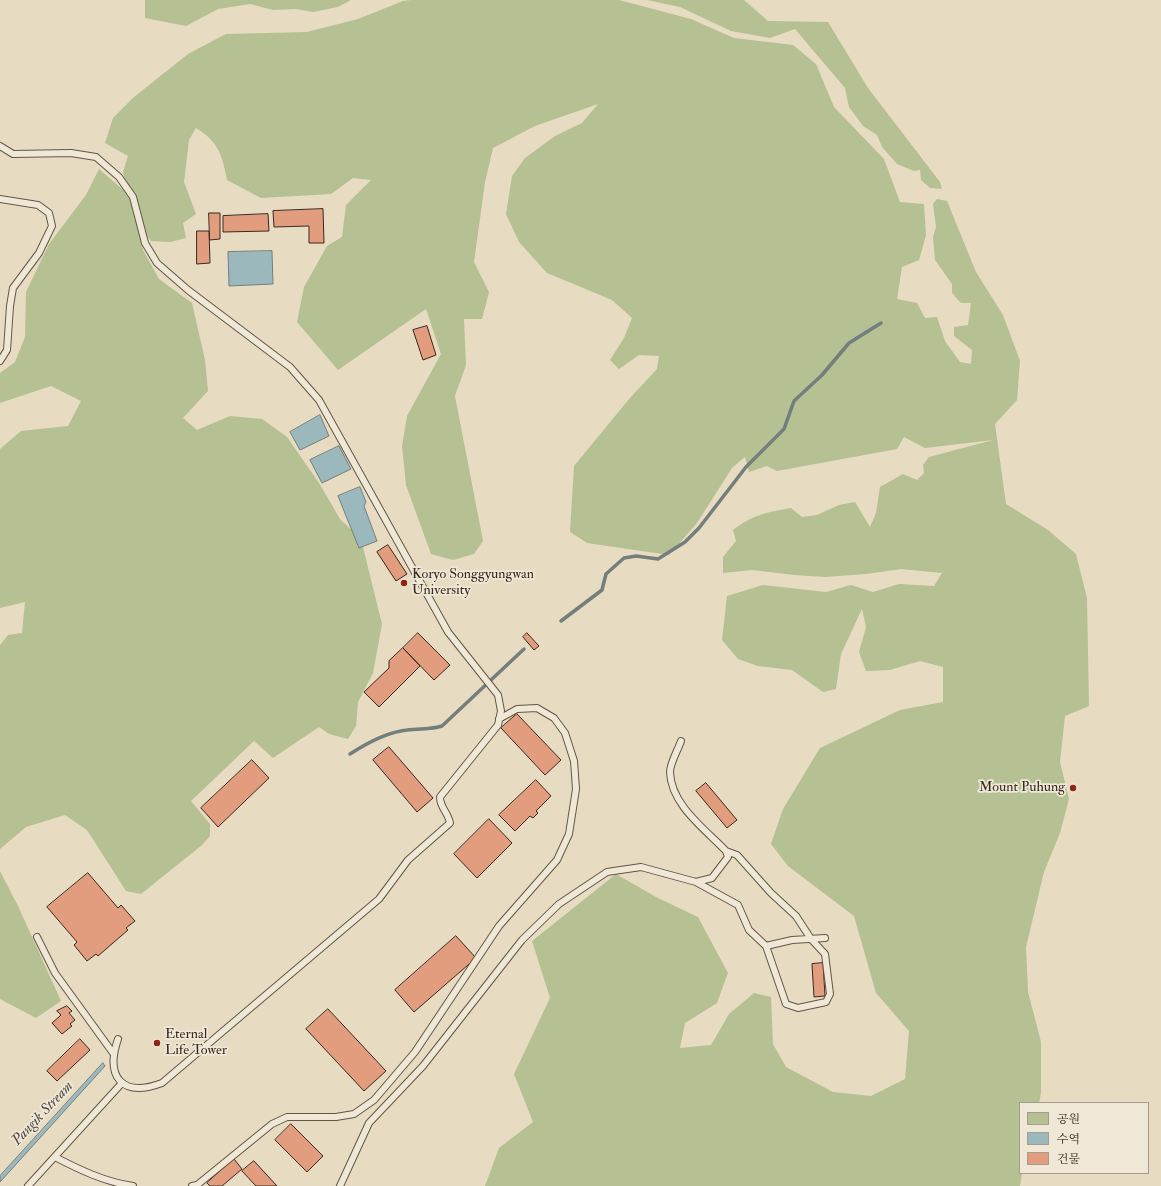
<!DOCTYPE html>
<html>
<head>
<meta charset="utf-8">
<style>
	body { margin:0 }
	#map { position:relative; width:1161px; height:1186px; overflow:hidden; background:#e7dbc1; font-family:"IM FELL Double Pica","Noto Serif KR",serif }
	canvas { display:block }
	.legend { position:absolute; left:1019px; top:1102px; width:130px; height:72px; box-sizing:border-box; background:#efe8d7; border:1px solid #a69b8d; margin:0; padding:5px 7px; list-style:none; font-size:12px; color:#39281e }
	.legend li { display:flex; align-items:center; gap:8px; height:20px }
	.legend b { width:20px; border:1px solid #a69b8d }
</style>
</head>
<body>
<div id="map">
<canvas width="1161" height="1186"></canvas>
<ul class="legend">
<li><b style="height:11px;background:#b5c093"></b>공원</li>
<li><b style="height:11px;background:#9bb8bd"></b>수역</li>
<li><b style="height:11px;background:#e29d7e"></b>건물</li>
</ul>
</div>
<script>
const ctx = document.querySelector('canvas').getContext('2d');
ctx.lineJoin = 'round';
function fill(path, color) { ctx.fillStyle = color; ctx.fill(path, 'evenodd'); }
function stroke(path, color, width, dash) { ctx.strokeStyle = color; ctx.lineWidth = width; ctx.lineCap = dash ? 'butt' : 'round'; ctx.setLineDash(dash || []); ctx.stroke(path); }
function label(font, color, halo, rows, align = 'center') {
  ctx.font = font + ' "IM FELL Double Pica",serif'; ctx.lineWidth = 3.5; ctx.setLineDash([]); ctx.textBaseline = 'middle'; ctx.strokeStyle = halo; ctx.fillStyle = color; for (const [text, x, y, turn = 0] of rows) {
    ctx.save(); ctx.translate(x, y); ctx.rotate((+turn || 0) * Math.PI / 180); ctx.textAlign = isNaN(turn) ? turn : align; if (halo) ctx.strokeText(text, 0, 0); ctx.fillText(text, 0, 0); ctx.restore();
  }
}
const green = new Path2D(`
	M145,0H351L338,7L313,12L296,9L273,10L250,4L218,9L186,26L145,18Z
	M411,0H619L691,19L734,38L793,45L816,64L834,107L884,159L900,202L924,204L926,235L919,260L902,267L897,299L917,303L925,318L937,317L945,341L960,362L971,364L972,350L954,336V327L968,325L971,303H961L952,293V284L935,260L933,237L936,227L933,204L937,199L947,201L976,272L1003,315L1020,361L1017,400L995,424L1006,504L1048,530L1076,554L1087,598L1089,706L1065,716L1060,762L1069,799L1060,833L1044,872L1026,947L1028,992L1041,1042V1093L1039,1103H1020V1173H1022L1020,1186H485L499,1148L533,1122L514,1074L550,998L532,941L616,874L656,897L698,917L728,973L717,1003L685,1023L680,1048L711,1045L729,1014L754,993L771,997L773,1044L786,1067L833,1092L871,1096L905,1079L909,1031L876,993L854,916L788,866L771,844L783,809L820,748L900,710L943,702V667L920,661L890,670L866,671L859,652L866,627L862,609L841,654L836,689L823,692L792,670L758,666L738,659L722,640L727,596L763,585L826,592L851,585L873,592L899,584L934,586L942,573L901,569L866,574L825,577L794,575L752,570L723,573V557L736,541L733,530C752,515 768,512 791,508L802,517L817,515L839,505L855,502L870,527L876,513L880,487L903,474L917,480L924,473L923,465L929,457L993,440L925,448L904,437L897,449L777,471L767,466L749,472L745,457L732,468L697,523L669,555L587,543L570,532L574,466L630,398L657,369L659,356L639,355L619,369L610,360L624,338L632,318L612,300L547,273L519,242L506,214L512,176L525,158L555,136L582,123L598,104L535,126L493,148L485,182L474,262L489,292L482,319H464L466,365L455,396L483,541L474,554L453,560L431,554L406,485L402,446L407,416L441,354L426,309L338,370L297,322L304,287L327,246L342,237L346,205L371,180L353,178L331,194L261,198L227,180C222,155 219,142 196,128L189,140L184,182L196,214L183,223L186,238L170,242L151,241L138,225L143,250L159,279L192,303L205,360L208,391L183,418L197,430L230,416L262,419L287,437L319,483L340,519L361,539L382,624L373,673L358,702L356,726L348,739L329,734L319,727L273,758L254,741L191,801L210,824V836L202,845L141,894L126,891L87,830L65,815L26,827L0,849V645L8,635L22,633L25,602L0,608V449L21,431L68,426L81,401L51,386L0,403V373L15,362L25,337L26,292L49,244L86,195L99,169L128,194L123,172L128,156L105,143L113,118L134,97L188,54L226,34L307,32L358,19L403,1Z
	M647,0H744L768,21L828,22L868,88L940,182L942,189L930,188L921,180L920,170L914,171L897,164L882,147L877,135L863,126L849,107L845,88L795,29L770,38L731,31L680,7Z
	M0,871L18,906L61,1001L36,1018L0,999Z`);
const water = new Path2D(`
	M272,251L273,284L229,286L228,252Z
	M320,415L329,436L300,450L290,432Z
	M339,446L351,469L322,483L310,460Z
	M360,487L366,502L364,506L377,541L359,548L338,496Z
	M103,1063L105,1066L0,1182V1176Z`);
const stream = new Path2D(`
	M561,621L602,590L606,574L624,558L636,556L658,559L685,542L699,528L746,467L784,429L794,401L822,375L849,343L881,323
	M350,754C367,743 387,732 407,730C419,728 431,730 442,726L524,649`);
const building = new Path2D(`
	M323,209L324,243H309V226L274,227L273,211Z
	M209,213H220V239L210,240Z
	M268,214L269,231L223,232V216Z
	M197,231H209L210,263L197,264Z
	M427,326L436,355L423,360L413,330Z
	M388,545L407,574L396,581L377,552Z
	M418,633L450,665L434,680L403,648Z
	M527,633L539,646L534,650L523,637Z
	M403,648L420,666L379,707L364,692L389,668V661Z
	M517,714L561,760L545,775L501,728Z
	M389,747L433,798L417,812L373,760Z
	M252,760L269,778L218,827L201,808Z
	M536,780L551,796L536,811L538,813L533,818L530,816L515,831L499,815Z
	M706,783L737,820L727,828L696,791Z
	M489,819L512,843L477,878L454,854Z
	M88,873L118,908L121,905L135,921L126,928L128,930L98,956L96,954L87,961L74,945L77,942L47,907Z
	M456,936L476,958L414,1012L395,990Z
	M823,963L825,996L814,997L812,964Z
	M67,1006L72,1011L69,1013L75,1020L70,1024L72,1026L62,1034L52,1023L61,1015L57,1011Z
	M328,1009L386,1071L364,1091L306,1029Z
	M80,1039L90,1050L57,1081L47,1071Z
	M291,1124L323,1156L307,1172L275,1140Z
	M234,1159L242,1169L222,1186H210L207,1183Z
	M254,1161L277,1186H256L242,1171Z`);
const service = new Path2D(`
	M0,146L13,154L71,153L96,157L119,177L133,197L145,243L157,263L188,290L290,367L319,400L448,632L498,695L501,711L498,725L440,797C440,808 448,812 450,823L408,860L379,899L162,1083C122,1098 105,1077 118,1039
	M0,199L38,205L49,213L52,226L39,253L13,288L10,306L7,350L0,361
	M726,851L737,855L771,893L796,916L811,939L825,954L830,994L826,1002L798,1008L786,1004L766,946
	M696,882L738,905L749,930L766,946L792,940L825,938
	M37,937L55,973L113,1053
	M55,1157C80,1170 105,1182 133,1186
	M28,1186L122,1083
	M192,1186L197,1185L272,1124L287,1117H336L354,1114L374,1100L415,1052L499,926L557,860L569,834L576,789L574,761L565,733L554,718L537,708L517,709L499,719
	M340,1186L369,1123L423,1066L522,940L559,904L607,872L641,867L696,882L712,878L728,857L726,851C705,829 671,805 670,772C670,763 678,750 681,741`);
const markers = [
	[404,583,4,"#8f2418"],
	[1073,788,4,"#8f2418"],
	[157,1043,4,"#8f2418"]
];
const poiNames = [
	["Koryo Songgyungwan",412,575],
	["University",412,591],
	["Mount Puhung",1065,788,"right"],
	["Eternal",165,1035],
	["Life Tower",165,1051]
];
const waterNames = [
	["Pangik Stream",43,1114,-47]
];
fill(green, '#b5c093');
fill(water, '#9bb8bd');
stroke(water, '#747e7d', 1);
stroke(stream, '#747e7d', 3.5);
fill(building, '#e29d7e');
stroke(building, '#39281e', 1);
stroke(service, '#645547', 8);
stroke(service, '#efe8d7', 6);
for (const [x, y, r, color] of markers) { const dot = new Path2D(); dot.arc(x, y, r, 0, 2 * Math.PI); ctx.fillStyle = color; ctx.fill(dot); stroke(dot, '#efe8d7', 1.5); }
label('14px', '#39281e', '#efe8d7', poiNames, 'left');
label('italic 15px', '#524c46', '#efe8d7', waterNames);
</script>
</body>
</html>
